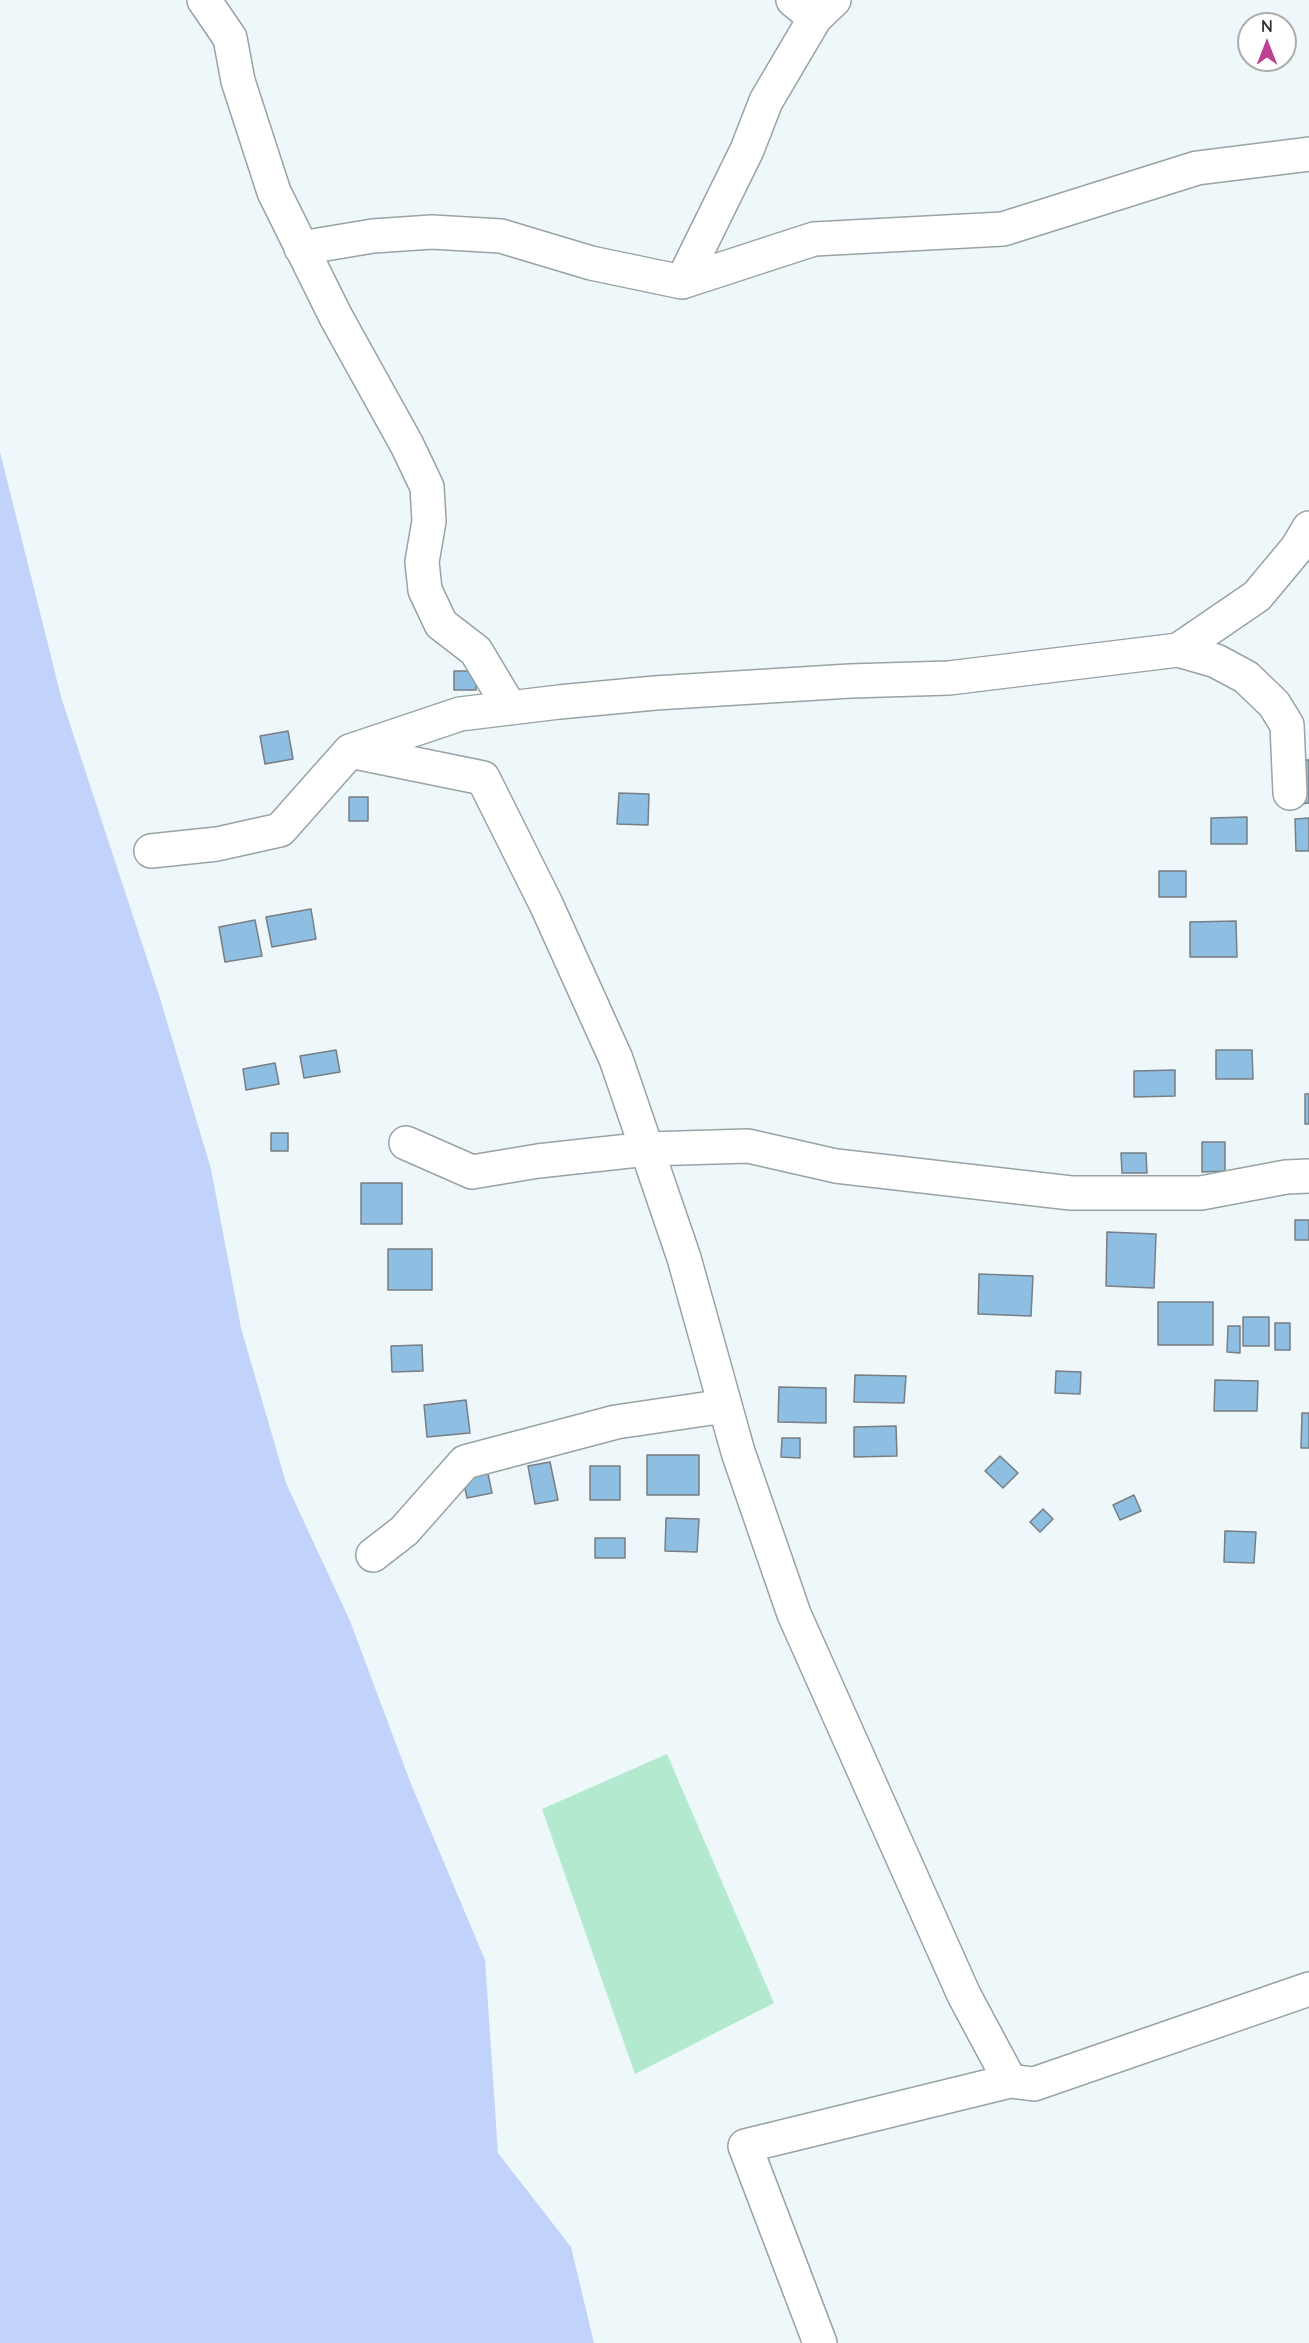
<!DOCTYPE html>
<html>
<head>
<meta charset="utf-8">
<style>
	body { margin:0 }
	#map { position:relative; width:1309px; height:2343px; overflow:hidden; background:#eef8fa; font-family:Quicksand,sans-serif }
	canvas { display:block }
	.north { position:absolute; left:1237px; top:12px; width:60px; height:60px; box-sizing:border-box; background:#fff; border:2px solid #abadad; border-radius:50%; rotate:0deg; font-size:16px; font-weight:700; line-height:24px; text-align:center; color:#2d3132 }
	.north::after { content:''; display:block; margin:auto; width:21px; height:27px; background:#be4293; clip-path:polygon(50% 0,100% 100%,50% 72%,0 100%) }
</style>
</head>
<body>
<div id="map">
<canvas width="1309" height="2343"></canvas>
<div class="north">N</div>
</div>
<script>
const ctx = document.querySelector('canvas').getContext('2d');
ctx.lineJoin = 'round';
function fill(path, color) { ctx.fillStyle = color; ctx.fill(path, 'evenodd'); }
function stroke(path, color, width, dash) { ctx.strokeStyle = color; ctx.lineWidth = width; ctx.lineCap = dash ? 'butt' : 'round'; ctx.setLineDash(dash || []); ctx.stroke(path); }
const green = new Path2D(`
	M667,1754L774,2003L635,2074L542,1809Z`);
const water = new Path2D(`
	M0,452L61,697L159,995L211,1169L241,1328L286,1483L350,1621L411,1784L485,1960L498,2153L571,2247L594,2343H0Z`);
const building = new Path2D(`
	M454,671H476V690H454Z
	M288,731L293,759L265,764L260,736Z
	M1298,760H1309V803L1299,804Z
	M619,793L649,794L648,825L617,824Z
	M349,797H368V821H349Z
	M1247,817V844H1211V818Z
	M1309,818V851H1296L1295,819Z
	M1159,871H1186V897H1159Z
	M311,909L316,939L272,947L266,917Z
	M255,920L262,956L225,962L219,927Z
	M1236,921L1237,957H1190V922Z
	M336,1050L340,1072L304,1078L300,1056Z
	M1216,1050H1252L1253,1079H1216Z
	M275,1063L279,1084L246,1090L243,1069Z
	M1175,1070V1096L1134,1097V1071Z
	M1305,1094H1309V1124H1305Z
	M271,1133H288V1151H271Z
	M1202,1142H1225V1171L1202,1172Z
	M1121,1153H1146L1147,1173H1122Z
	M361,1183H402V1224H361Z
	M1295,1220H1309V1240H1295Z
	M1107,1232L1156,1234L1154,1288L1106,1286Z
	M388,1249H432V1290H388Z
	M979,1274L1033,1276L1031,1316L978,1314Z
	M1158,1302H1213V1345H1158Z
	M1243,1317H1269V1346H1243Z
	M1275,1323H1290V1350H1275Z
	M1228,1326H1240V1353L1227,1352Z
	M422,1345L423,1371L392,1372L391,1346Z
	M1056,1371L1081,1372L1080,1394L1055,1393Z
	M855,1375L906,1376L904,1403L854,1402Z
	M1215,1380L1258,1381L1257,1411H1214Z
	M779,1387L826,1388V1423L778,1422Z
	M466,1400L470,1433L427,1437L424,1405Z
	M1302,1413H1309V1448H1301Z
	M896,1426L897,1456L854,1457V1427Z
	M782,1438H800V1458L781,1457Z
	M647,1455H699V1495H647Z
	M1000,1456L1018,1473L1003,1488L985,1471Z
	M550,1462L558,1500L535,1504L528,1466Z
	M590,1466H620V1500H590Z
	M487,1469L492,1493L467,1498L462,1474Z
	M1134,1495L1141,1511L1120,1520L1113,1505Z
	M1043,1509L1053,1519L1040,1532L1030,1522Z
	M666,1518L699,1519L697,1552L665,1551Z
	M1225,1531L1256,1532L1254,1563L1224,1562Z
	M595,1538H625V1558H595Z`);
const minor = new Path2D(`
	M204,0L230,38L238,81L274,192L336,317L407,445L427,487L429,521L422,562L425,590L441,624L476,651L510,708
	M793,0L815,18
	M301,248L373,236L432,232L501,236L591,263L682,282L747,150L766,101L815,18L834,0
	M682,282L814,239L1003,229L1197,168L1309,154
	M1178,650L1257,596L1297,548L1309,528
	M350,751L483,778L546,904L616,1059L684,1258L738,1452L794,1614L964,1995L1010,2081L1034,2084L1309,1989
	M151,851L217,844L280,830L350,751L460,714L559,702L655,693L850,681L949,678L1178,650L1216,661L1246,677L1274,704L1287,725L1290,793
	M406,1143L472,1172L538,1161L647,1149L748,1146L836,1166L1071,1193H1201L1286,1177L1309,1176
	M373,1555L404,1531L465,1462L616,1422L725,1406
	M820,2343L745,2146L1010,2081`);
fill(green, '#b3eacf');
fill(water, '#c2d3fb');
fill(building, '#8ebfe3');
stroke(building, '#787e83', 1.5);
stroke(minor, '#99a2a4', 36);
stroke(minor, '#fff', 33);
</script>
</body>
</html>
